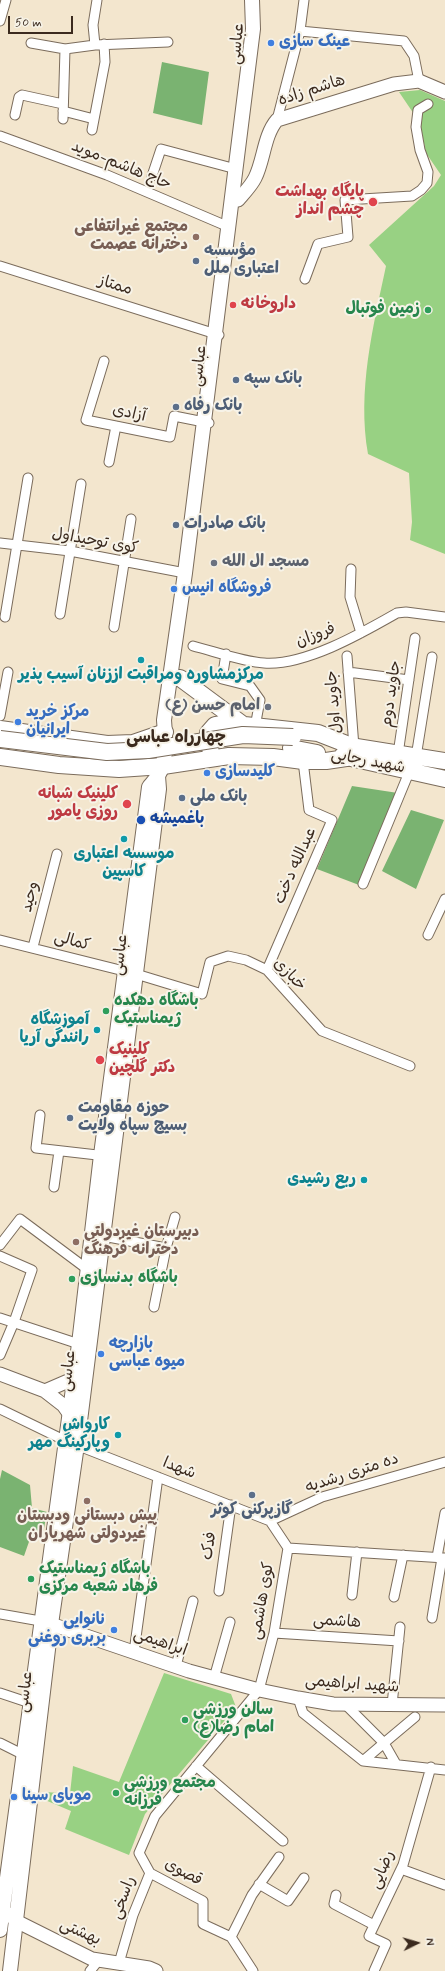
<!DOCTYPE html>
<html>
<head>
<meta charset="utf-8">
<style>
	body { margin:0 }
	#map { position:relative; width:445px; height:1971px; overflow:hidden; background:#f3e6ce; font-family:Mynerve,sans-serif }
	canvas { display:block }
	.north { position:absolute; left:397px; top:1923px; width:40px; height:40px; -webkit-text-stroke:3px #f7f3e8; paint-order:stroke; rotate:85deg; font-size:11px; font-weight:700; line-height:16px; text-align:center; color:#3b2a1e }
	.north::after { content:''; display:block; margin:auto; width:14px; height:18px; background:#3b2a1e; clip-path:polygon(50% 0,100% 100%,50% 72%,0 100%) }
	.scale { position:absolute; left:8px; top:16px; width:65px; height:18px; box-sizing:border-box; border:2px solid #3b2a1e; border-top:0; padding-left:5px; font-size:12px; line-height:14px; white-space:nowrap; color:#3b2a1e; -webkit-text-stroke:3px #f7f3e8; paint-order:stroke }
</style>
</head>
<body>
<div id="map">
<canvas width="445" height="1971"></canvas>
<div class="north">N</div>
<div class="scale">50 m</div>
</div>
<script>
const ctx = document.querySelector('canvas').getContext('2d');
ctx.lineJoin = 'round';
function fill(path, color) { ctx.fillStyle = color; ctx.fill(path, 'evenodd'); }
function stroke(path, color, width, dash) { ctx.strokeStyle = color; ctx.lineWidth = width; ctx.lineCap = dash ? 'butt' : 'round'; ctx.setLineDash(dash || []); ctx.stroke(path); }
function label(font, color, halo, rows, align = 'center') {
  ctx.font = font + ' Mynerve,"Playpen Sans Arabic",sans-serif'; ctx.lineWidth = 4; ctx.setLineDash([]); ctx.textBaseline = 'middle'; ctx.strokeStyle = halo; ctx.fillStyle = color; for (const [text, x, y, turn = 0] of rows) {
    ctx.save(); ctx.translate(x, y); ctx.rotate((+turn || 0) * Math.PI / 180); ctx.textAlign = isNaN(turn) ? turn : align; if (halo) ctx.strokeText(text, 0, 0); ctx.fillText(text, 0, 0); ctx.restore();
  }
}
const green = new Path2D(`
	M420,90L445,101V554L410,540L412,522L409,473L368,454C357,391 373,327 386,266L369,245L434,186L441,175L426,153L420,123L399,92Z
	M164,1673L231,1694L236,1707L145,1814L129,1855L65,1829L71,1811L45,1800L46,1792L70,1794L73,1766L119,1782Z`);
const forest = new Path2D(`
	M162,62L209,72L202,125L153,113Z
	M352,786L398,793L359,885L317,869Z
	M411,810L444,820L416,889L382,871Z
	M2,1470L30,1485L32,1508L47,1512L42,1539L31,1536L24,1556L0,1547V1479Z`);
const street = new Path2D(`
	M0,21L6,0
	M300,31L404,41L414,56L419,81
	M31,43L65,49L95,45L168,42
	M95,45L93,25L97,0
	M63,111L94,119
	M15,115L19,97L22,95L63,104
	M63,119L65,49
	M277,120L300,31L304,0
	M92,130L105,62L104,44
	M0,136L107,175L229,227
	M152,176L161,149L236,169
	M0,266L219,335
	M305,279L318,244L348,237L345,200L412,196L421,190L427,183L428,172L420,150L416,127L418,110L428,104
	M104,361L86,420L170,437L174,416L209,423
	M109,462L116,426
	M0,543L70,551L185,573
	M351,569L350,597L361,633
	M60,614L81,484
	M5,617L28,478
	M114,627L131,519
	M193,646C213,651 244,662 264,663C305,666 362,633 397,613L406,612L445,617
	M226,654L222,679L250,686L260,700L255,727
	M347,656L354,747
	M348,672L409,680
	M0,716L8,672
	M398,754L415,638
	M416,757L432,657
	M363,884L410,770
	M428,935L445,899
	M0,940L136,974L202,994L210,962L228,956L246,960L267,970L322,1031L410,1066
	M33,947L57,854
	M267,970L332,820L309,810L303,761
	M40,1115L36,1148L106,1156
	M54,1187L59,1151
	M103,1236L166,1248
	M0,1245L20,1219L91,1272
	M0,1256L32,1270L14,1322L0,1355
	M154,1307L166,1248L175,1217
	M0,1318L82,1345
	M0,1409L66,1441L270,1521
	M270,1521L322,1497L445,1462
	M288,1548L445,1558
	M437,1557L445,1513
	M219,1591L231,1505
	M352,1595L357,1552
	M394,1597L403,1555
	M0,1614L46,1622
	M432,1618L442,1558
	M274,1633L399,1641
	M134,1652L158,1477
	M176,1666L193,1601
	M214,1678L230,1622
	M0,1693L30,1703
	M298,1698L303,1713L363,1761
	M345,1704L384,1743L363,1761L445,1770
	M392,1705L400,1627
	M0,1743L24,1755
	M396,1764L384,1743L415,1717
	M196,1766L283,1841
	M401,1869L445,1885
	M150,1873L203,1901V1924L231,1937L253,1971
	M259,1884L288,1901L304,1878
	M336,1895L334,1904L374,1925
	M231,1937L252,1895L279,1857
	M119,1963L133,1915L150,1873L139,1853L155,1816L259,1690L274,1633L288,1548L270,1521
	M90,1971L99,1960
	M374,1971L386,1944L369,1936L403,1865L431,1767`);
const secondary = new Path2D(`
	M238,200C244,193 251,186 255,178C264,160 264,135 277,120L394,84L419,81L445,92
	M0,1374L45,1391L63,1405L73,1419
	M45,1391L82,1375
	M51,1624L189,1671L259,1690L298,1698L333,1704L445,1705
	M9,1914L16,1921L92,1959L149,1968L156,1971`);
const primary = new Path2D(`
	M0,1930L79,1344L101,1155L149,787C154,781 160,775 162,767C167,753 165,734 164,720L185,573L253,29L252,0
	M10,1971L51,1624L77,1445L159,789L158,776`);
const highway = new Path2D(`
	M180,678L242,724
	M0,729L107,744L133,743L165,732
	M344,745L445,761
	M291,748L317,753
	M211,754L208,733L215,725L226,723L318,733L354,747
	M342,756L445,779
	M0,757L59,765L119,769L163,766L229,756L273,757L303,761H326L353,757`);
const highwayBridge = new Path2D(`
	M0,739L107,752L148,750L243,735L293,737`);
const markers = [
	[271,43,4,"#3f7fe0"],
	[373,202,5,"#e0444e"],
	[196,237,4,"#8d6e63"],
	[196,261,4,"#5c6f8a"],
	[233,305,4,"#e0444e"],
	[428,310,4,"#2e9e5b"],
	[236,380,4,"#5c6f8a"],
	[176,407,4,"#5c6f8a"],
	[176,525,4,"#5c6f8a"],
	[214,563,4,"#6b7280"],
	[174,589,4,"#3f7fe0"],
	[141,660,4,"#0f9aa8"],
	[268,707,4,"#6b7280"],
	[18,722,4,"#3f7fe0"],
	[207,773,4,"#3f7fe0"],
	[182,798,4,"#5c6f8a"],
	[127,804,5,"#e0444e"],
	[141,820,5,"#1a4fb4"],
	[124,839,4,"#0f9aa8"],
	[106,1011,4,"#2e9e5b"],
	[97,1030,4,"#0f9aa8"],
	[100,1060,5,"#e0444e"],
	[70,1118,4,"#5c6f8a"],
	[364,1180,4,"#0f9aa8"],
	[76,1242,4,"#8d6e63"],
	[72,1279,4,"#2e9e5b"],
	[101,1354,4,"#3f7fe0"],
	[118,1435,4,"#0f9aa8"],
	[252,1495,4,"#5c6f8a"],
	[87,1501,4,"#8d6e63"],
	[31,1579,4,"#2e9e5b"],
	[114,1630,4,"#3f7fe0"],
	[185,1720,4,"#2e9e5b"],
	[116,1793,4,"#2e9e5b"],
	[14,1797,4,"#3f7fe0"]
];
const shopNames = [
	["عینک سازی",279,43],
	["فروشگاه انیس",182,589],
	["مرکز خرید",26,713],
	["ایرانیان",26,731],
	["کلیدسازی",215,773],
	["بازارچه",109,1345],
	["میوه عباسی",109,1363],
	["نانوایی",106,1621,"right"],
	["بربری روغنی",106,1639,"right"],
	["موبای سینا",22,1797]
];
const streetNames = [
	["عباسى",238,44,-85],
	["هاشم زاده",312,91,-18],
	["حاج هاشم-موید",121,166,22],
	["ممتاز",115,286,17],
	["عباسى",200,366,-83],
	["آزادی",129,414,12],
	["کوی توحیداول",95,542,10],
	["فروزان",316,636,-21],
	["جاوید دوم",392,694,-82],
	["جاوید اول",335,702,-95],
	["شهید رجایی",368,762,11],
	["عبدالله دخت",296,866,-66],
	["وحید",31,897,-76],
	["کمالی",72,942,15],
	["عباسى",121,955,-83],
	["خبازی",289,975,45],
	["عباسى",69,1371,-83],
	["شهدا",179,1469,21],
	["ده متری رشدیه",352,1474,-18],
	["فدک",210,1546,-82],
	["کوی هاشمی",263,1601,-80],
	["هاشمی",337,1622,4],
	["ابراهیمی",160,1643,19],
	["شهید ابراهیمی",352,1685,4],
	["عباسى",26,1692,-83],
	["رضایی",383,1870,-67],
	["قصوی",183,1873,28],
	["راسخی",124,1898,-70],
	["بهشتی",80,1933,24]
];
const healthNames = [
	["پایگاه بهداشت",364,193],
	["چشم انداز",364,211],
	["داروخانه",241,305,"left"],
	["کلینیک شبانه",118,795],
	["روزی یامور",118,813],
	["کلینیک",109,1051,"left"],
	["دکتر گلچین",109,1069,"left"]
];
const educationNames = [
	["مجتمع غیرانتفاعی",188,228],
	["دخترانه عصمت",188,246],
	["دبیرستان غیردولتی",84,1233,"left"],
	["دخترانه فرهنگ",84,1251,"left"],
	["پیش دبستانی ودبستان",87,1517,"center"],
	["غیردولتی شهریاران",87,1535,"center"]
];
const serviceNames = [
	["مؤسسه",204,252],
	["اعتباری ملل",204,270],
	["بانک سپه",244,380],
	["بانک رفاه",184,407],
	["بانک صادرات",184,525],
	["بانک ملی",190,798],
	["حوزه مقاومت",78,1109],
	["بسیج سپاه ولایت",78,1127],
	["گازپرکنی کوثر",252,1511,"center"]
];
const leisureNames = [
	["زمین فوتبال",420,310,"right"],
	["باشگاه دهکده",114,1002],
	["ژیمناستیک",114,1020],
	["باشگاه بدنسازی",80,1279],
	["باشگاه ژیمناستیک",39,1570],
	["فرهاد شعبه مرکزی",39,1588],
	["سالن ورزشی",193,1711],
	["امام رضا(ع)",193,1729],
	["مجتمع ورزشی",124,1784],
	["فرزانه",124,1802]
];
const worshipNames = [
	["مسجد ال الله",222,563],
	["امام حسن (ع)",260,707,"right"]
];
const cultureNames = [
	["مرکزمشاوره ومراقبت اززنان آسیب پذیر",141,676,"center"],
	["موسسه اعتباری",124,855,"center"],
	["کاسپین",124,873,"center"],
	["آموزشگاه",89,1021],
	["رانندگی آریا",89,1039],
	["ربع رشیدی",356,1180],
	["کارواش",110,1426],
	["وپارکینگ مهر",110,1444]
];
const transitNames = [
	["باغمیشه",150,820]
];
const neighbourhoodNames = [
	["چهارراه عباسی",176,738]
];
fill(green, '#98d183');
fill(forest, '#7ab371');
stroke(street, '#7b6c5c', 11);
stroke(secondary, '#7b6c5c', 15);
stroke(primary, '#7b6c5c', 16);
stroke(highway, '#7b6c5c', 18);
stroke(street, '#fff', 9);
stroke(secondary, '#fff', 13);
stroke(primary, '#fff', 14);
stroke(highway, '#fff', 16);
stroke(highwayBridge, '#7b6c5c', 18, []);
stroke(highwayBridge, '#fff', 16);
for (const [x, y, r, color] of markers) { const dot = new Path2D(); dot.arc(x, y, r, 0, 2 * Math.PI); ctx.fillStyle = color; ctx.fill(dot); stroke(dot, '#f7f3e8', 1.5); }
label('bold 16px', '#366cbe', '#f7f3e8', shopNames, 'left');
label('16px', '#3b2a1e', '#f7f3e8', streetNames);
label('bold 16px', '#be3a42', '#f7f3e8', healthNames, 'right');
label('bold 16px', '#785e54', '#f7f3e8', educationNames, 'right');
label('bold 16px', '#4e5e75', '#f7f3e8', serviceNames, 'left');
label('bold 16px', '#27864d', '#f7f3e8', leisureNames, 'left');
label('bold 16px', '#5b616d', '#f7f3e8', worshipNames, 'left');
label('bold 16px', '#0d838f', '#f7f3e8', cultureNames, 'right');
label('bold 16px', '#164399', '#f7f3e8', transitNames, 'left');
label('bold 17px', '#3b2a1e', '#f7f3e8', neighbourhoodNames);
</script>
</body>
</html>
